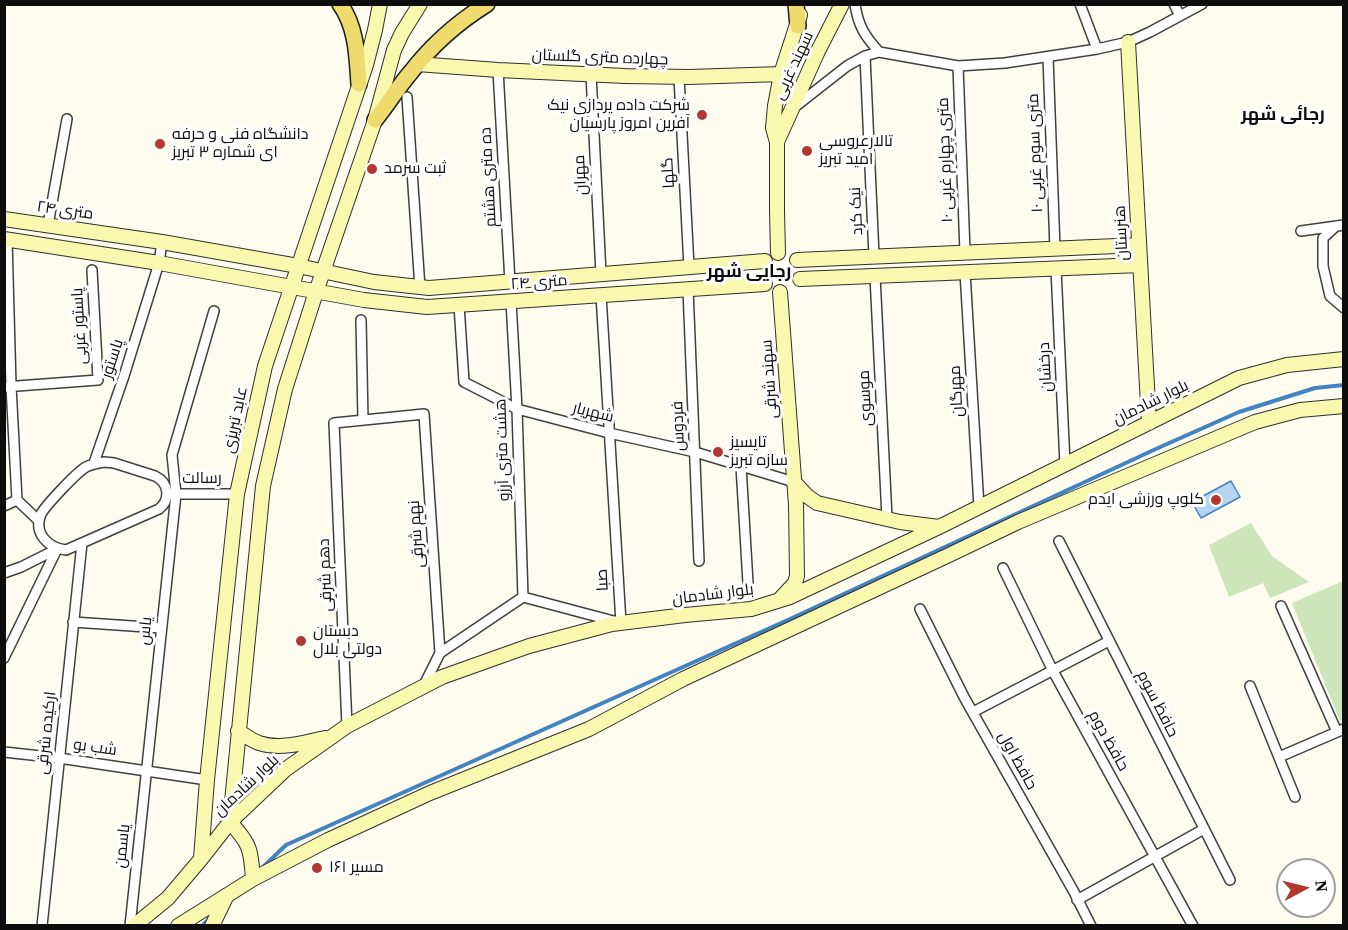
<!DOCTYPE html>
<html>
<head>
<meta charset="utf-8">
<style>
	body { margin:0 }
	#map { position:relative; width:1348px; height:930px; overflow:hidden; background:#fefcee; font-family:"Source Serif 4",serif }
	canvas { display:block }
	.frame { position:absolute; inset:0; border:6px solid #0d0d0d; pointer-events:none }
	.north { position:absolute; left:1276px; top:858px; width:60px; height:60px; box-sizing:border-box; background:#fff; border:2px solid #9e9e9e; border-radius:50%; rotate:83deg; font-size:16px; font-weight:700; line-height:24px; text-align:center; color:#0d0d0d }
	.north::after { content:''; display:block; margin:auto; width:21px; height:27px; background:#b23730; clip-path:polygon(50% 0,100% 100%,50% 72%,0 100%) }
</style>
</head>
<body>
<div id="map">
<canvas width="1348" height="930"></canvas>
<div class="frame"></div>
<div class="north">N</div>
</div>
<script>
const ctx = document.querySelector('canvas').getContext('2d');
ctx.lineJoin = 'round';
function fill(path, color) { ctx.fillStyle = color; ctx.fill(path, 'evenodd'); }
function stroke(path, color, width, dash) { ctx.strokeStyle = color; ctx.lineWidth = width; ctx.lineCap = dash ? 'butt' : 'round'; ctx.setLineDash(dash || []); ctx.stroke(path); }
function label(font, color, halo, rows, align = 'center') {
  ctx.font = font + ' "Source Serif 4",Cairo,serif'; ctx.lineWidth = 6; ctx.setLineDash([]); ctx.textBaseline = 'middle'; ctx.strokeStyle = halo; ctx.fillStyle = color; for (const [text, x, y, turn = 0] of rows) {
    ctx.save(); ctx.translate(x, y); ctx.rotate((+turn || 0) * Math.PI / 180); ctx.textAlign = isNaN(turn) ? turn : align; if (halo) ctx.strokeText(text, 0, 0); ctx.fillText(text, 0, 0); ctx.restore();
  }
}
const green = new Path2D(`
	M1251,523L1272,556L1309,582L1270,598L1263,583L1229,597L1209,545Z
	M1343,581L1344,719L1340,721L1292,603Z`);
const water = new Path2D(`
	M1231,481L1240,497L1201,518L1192,502Z`);
const stream = new Path2D(`
	M263,867L286,845L790,619L1158,448L1239,412L1315,388L1344,385
	M202,926L210,918`);
const street = new Path2D(`
	M855,4C858,26 865,36 879,52
	M1080,4L1097,49
	M1174,4L1180,16
	M865,56L874,256
	M1048,57L1055,249
	M958,66L965,252
	M498,70L510,282
	M591,74L601,274
	M679,77L689,267
	M407,97L420,288
	M796,106L847,66L865,56L879,52L958,66L1005,63L1097,49L1128,42L1150,32L1202,4
	M48,225L67,119
	M1336,226L1323,238V266L1330,296L1344,308
	M1301,231L1344,225
	M7,239L11,386L17,500L39,521
	M1056,269L1065,464
	M965,272L979,507
	M875,276L887,518
	M688,289L699,561
	M511,301L517,409L523,597
	M459,305L464,382L517,409L609,433L695,452L794,482
	M361,320L363,420
	M4,387L98,380L92,270
	M104,462L114,463L155,476C169,483 171,499 159,509L66,550C48,548 33,533 41,514C46,505 77,472 86,467C92,464 98,463 104,462Z
	M94,463L124,376L159,263L162,242
	M741,466L748,583
	M171,494H237
	M4,506L17,500
	M1059,541L1230,880
	M1003,568L1053,671L1193,926
	M4,573L21,567L57,549
	M1281,606L1337,732
	M920,609L964,697L1074,892L1091,926
	M73,622L161,628
	M4,658L57,549
	M1250,686L1295,797
	M423,687L440,653L523,597L621,623L601,295
	M973,712L1109,641
	M347,726L334,423L424,414L440,653
	M4,752L59,758L207,780
	M1279,757L1344,729
	M1077,900L1204,829
	M42,926L82,543
	M130,926L176,494L172,455L214,311`);
const secondary = new Path2D(`
	M1128,42L1149,423
	M417,64L498,70L625,76L689,77L781,74
	M777,142L818,51L842,4
	M4,219L162,242L298,266L374,282L429,288L765,261
	M4,239L159,263L364,300L427,307L765,284
	M778,253L777,211V142L773,128L775,106L781,74L800,15
	M797,260L1139,245
	M800,279L1140,265
	M780,292L796,505L797,576L795,583L781,598
	M794,482L807,496L817,503L900,522L939,527
	M238,731C245,735 252,741 259,743C279,750 304,743 325,738
	M201,858L207,780L237,494L265,366L366,65L375,30L380,4
	M253,879C251,849 250,844 230,822L263,486L285,389L316,292L375,120L394,50L402,33L420,4
	M134,926L168,898L201,859L230,822L286,769L347,726L442,677L529,646L612,624L685,615L751,609L790,597L939,527L1239,378L1287,365L1344,359
	M178,926L253,879L328,840L430,793L589,729L683,679L949,555L1018,522L1255,422L1300,410L1344,406
	M212,926L227,895`);
const primary = new Path2D(`
	M340,4C357,28 357,57 359,84
	M796,4L798,26
	M375,120C388,104 398,87 411,72C432,45 458,22 487,4`);
const markers = [
	[702,115,6,"#b23730"],
	[160,144,6,"#b23730"],
	[807,151,6,"#b23730"],
	[372,169,6,"#b23730"],
	[718,452,6,"#b23730"],
	[1216,500,6,"#b23730"],
	[301,641,6,"#b23730"],
	[317,868,6,"#b23730"]
];
const streetNames = [
	["چهارده متری گلستان",600,58,2],
	["سهند غربی",794,66,-65],
	["۱۰ متری سوم غربی",1036,153,-92],
	["۱۰ متری چهارم غربی",946,160,-92],
	["گلها",669,173,-93],
	["مهران",581,175,-93],
	["ده متری هشتم",489,177,-93],
	["۲۴ متری",65,211,8],
	["نیک کرد",857,211,-93],
	["هنرستان",1122,233,-93],
	["۲۴ متری",539,283,-4],
	["پاستور غربی",80,326,-93],
	["پاستور",113,359,-72],
	["درخشان",1046,367,-93],
	["سهند شرقی",770,379,-94],
	["مهرگان",957,391,-93],
	["موسوی",866,398,-93],
	["بلوار شادمان",1151,403,-26],
	["شهریار",593,413,14],
	["عابد تبریزی",236,420,-78],
	["فردوس",679,426,-92],
	["هشت متری آرزو",503,450,-92],
	["رسالت",202,479],
	["نهم شرقی",417,534,-94],
	["دهم شرقی",326,575,-92],
	["صبا",603,580,-93],
	["بلوار شادمان",713,595,-7],
	["یاس",146,631,-84],
	["حافظ سوم",1157,704,63],
	["ارکیده شرقی",47,733,-84],
	["حافظ دوم",1108,741,61],
	["شب بو",95,748,8],
	["حافظ اول",1017,761,61],
	["بلوار شادمان",247,786,-43],
	["یاسمن",123,846,-84]
];
const poiNames = [
	["شرکت داده پردازی نیک",690,106,"right"],
	["آفرین امروز پارسیان",690,124,"right"],
	["دانشگاه فنی و حرفه",172,135],
	["ای شماره ۳ تبریز",172,153],
	["تالارعروسی",819,142],
	["امید تبریز",819,160],
	["ثبت سرمد",384,169],
	["تایسیز",730,443],
	["سازه تبریز",730,461],
	["کلوپ ورزشی ایدم",1204,500,"right"],
	["دبستان",313,632],
	["دولتی بلال",313,650],
	["مسیر ۱۶۱",329,868]
];
const neighbourhoodNames = [
	["رجائی شهر",1283,115],
	["رجایی شهر",749,272]
];
fill(green, '#cce5ba');
fill(water, '#b7d5f1');
stroke(water, '#4383c2', 1.5);
stroke(stream, '#4383c2', 4);
stroke(street, '#404040', 12);
stroke(secondary, '#2f2f2f', 16);
stroke(primary, '#1e1e1e', 18);
stroke(street, '#fff', 9);
stroke(secondary, '#f8f8ae', 14);
stroke(primary, '#eddb6e', 15);
for (const [x, y, r, color] of markers) { const dot = new Path2D(); dot.arc(x, y, r, 0, 2 * Math.PI); ctx.fillStyle = color; ctx.fill(dot); stroke(dot, '#fff', 2); }
label('16px', '#0d0d0d', '#fff', streetNames);
label('16px', '#0d0d0d', '#fff', poiNames, 'left');
label('bold 18px', '#0d0d0d', '#fff', neighbourhoodNames);
</script>
</body>
</html>
